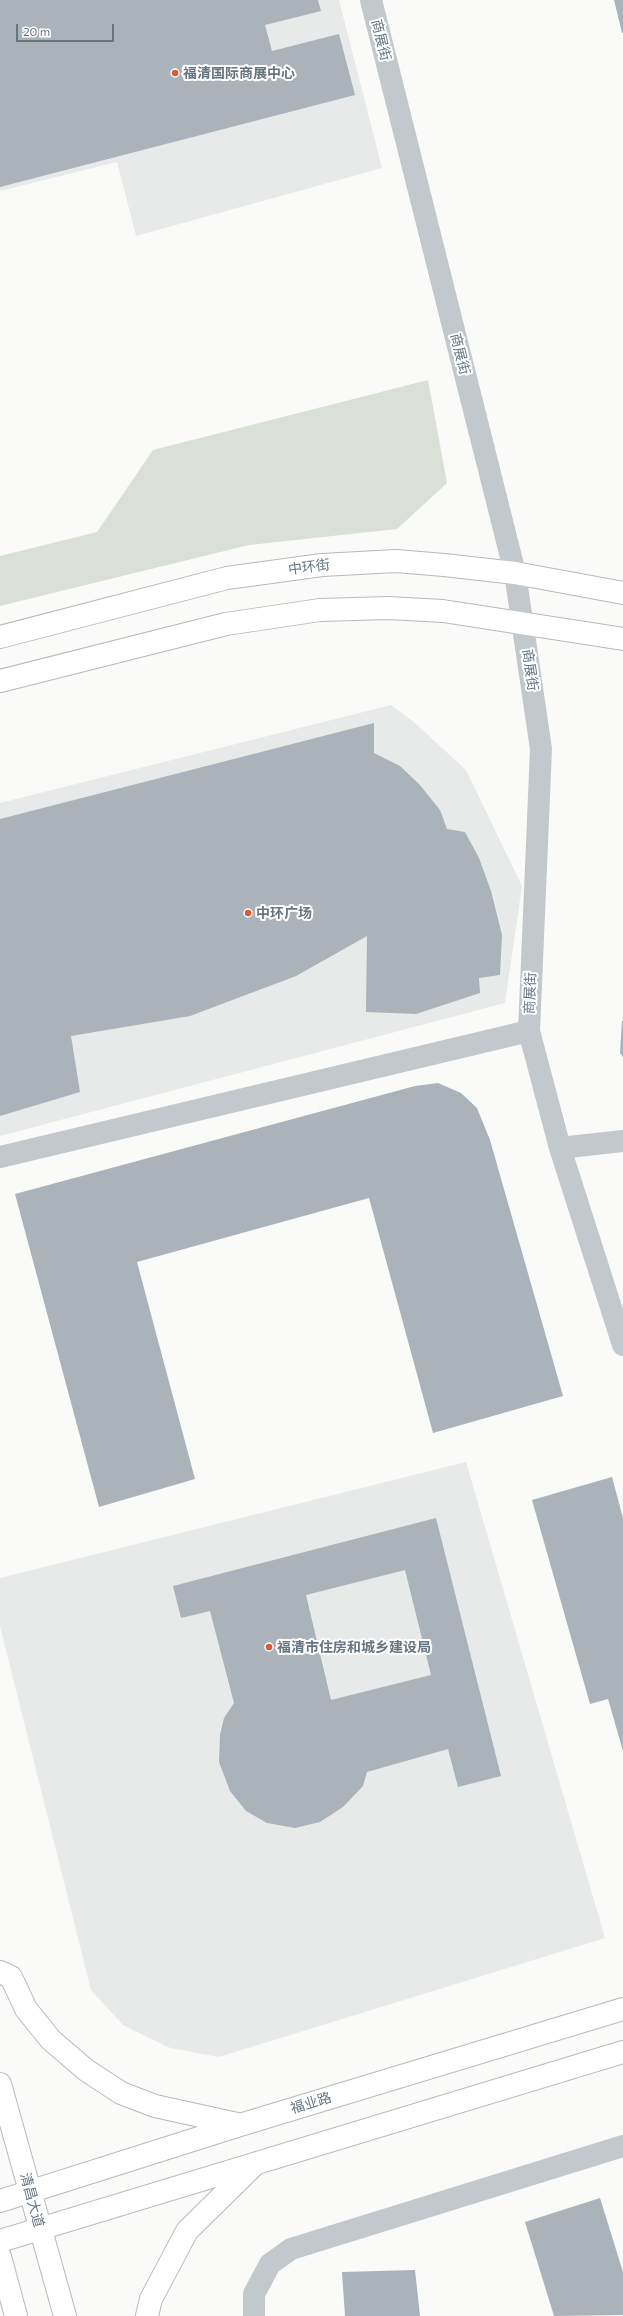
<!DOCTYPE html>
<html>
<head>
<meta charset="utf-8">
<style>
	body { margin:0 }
	#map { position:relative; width:623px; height:2316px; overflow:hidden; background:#fafaf8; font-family:Commissioner,sans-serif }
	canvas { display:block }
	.scale { position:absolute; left:16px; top:24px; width:98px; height:18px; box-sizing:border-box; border:2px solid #657683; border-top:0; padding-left:5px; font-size:12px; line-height:14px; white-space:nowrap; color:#657683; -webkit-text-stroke:3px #fff; paint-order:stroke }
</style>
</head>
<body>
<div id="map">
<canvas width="623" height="2316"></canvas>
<div class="scale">20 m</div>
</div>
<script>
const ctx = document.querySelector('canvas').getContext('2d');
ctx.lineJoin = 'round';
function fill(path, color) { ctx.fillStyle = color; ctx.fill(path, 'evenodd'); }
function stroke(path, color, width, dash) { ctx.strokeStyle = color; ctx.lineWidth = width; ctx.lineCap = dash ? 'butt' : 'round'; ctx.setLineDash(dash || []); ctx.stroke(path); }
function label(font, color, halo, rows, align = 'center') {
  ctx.font = font + ' Commissioner,"Noto Sans SC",sans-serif'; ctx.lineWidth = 4; ctx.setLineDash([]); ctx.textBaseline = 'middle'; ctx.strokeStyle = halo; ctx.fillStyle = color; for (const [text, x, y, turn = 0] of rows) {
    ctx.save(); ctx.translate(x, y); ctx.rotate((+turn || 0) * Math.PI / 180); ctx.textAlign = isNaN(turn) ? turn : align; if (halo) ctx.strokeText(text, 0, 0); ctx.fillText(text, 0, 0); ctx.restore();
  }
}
const built = new Path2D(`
	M0,0H339L382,168L136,236L117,162L0,191Z
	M391,705L415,723L466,770L522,886L505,1003L0,1136V803Z
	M466,1462L605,1938L219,2057L170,2048L123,2025L91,1990L0,1626V1578Z`);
const green = new Path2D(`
	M428,380L447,483L397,529L249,545L0,606V556L97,532L153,450Z`);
const building = new Path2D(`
	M0,0H318L321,11L265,25L272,51L339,34L355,95L0,187Z
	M614,0H623V33H622Z
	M374,723V753L400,766L420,785L440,810L447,829L465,832L479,858L491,891L502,935L500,975L479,978L480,993L416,1014L366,1012L367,936L296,976L190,1016L71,1036L80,1092L0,1116V819Z
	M622,1021H623V1057L620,1053Z
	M438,1083L461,1093L477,1108L490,1140L563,1396L433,1433L369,1198L137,1262L195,1479L99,1507L15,1194L415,1086Z
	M612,1477L623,1518V1751L608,1699L590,1704L532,1500Z
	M436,1518L501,1776L458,1787L448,1749L367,1772L363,1786L343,1807L320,1822L295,1828L267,1823L246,1811L230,1791L219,1762L220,1735L224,1718L234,1703L210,1611L181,1618L173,1586ZM405,1570L431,1675L331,1700L306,1595Z
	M600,2198L623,2272V2315L554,2316L525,2222Z
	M415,2270L420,2316H345L342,2272Z`);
const street = new Path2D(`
	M371,0L515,573L541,749L529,1031L560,1148L623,1345
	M560,1148L623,1141
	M0,1157L529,1031
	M254,2316V2294L270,2264L291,2249L623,2146`);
const secondary = new Path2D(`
	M0,637L227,578L322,565L396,561L444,565L515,573L623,593
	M0,681L226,624L320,610L388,608L443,611L623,639
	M0,1972L11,1977L26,2009L51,2040L86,2070L121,2093L155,2106L237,2124
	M0,2201L240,2125L623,2009
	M0,2241L623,2052
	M147,2316L151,2299L187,2231L253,2166`);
const primary = new Path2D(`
	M0,2084L65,2316
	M0,2257L16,2316`);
const markers = [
	[175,73,4,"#e4572e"],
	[248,913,4,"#e4572e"],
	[269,1647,4,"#e4572e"]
];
const streetNames = [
	["商展街",381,40,76],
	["商展街",460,354,76],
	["中环街",309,567,-7],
	["商展街",530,670,82],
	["商展街",530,993,-88],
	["福业路",311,2103,-17],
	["清昌大道",32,2200,75]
];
const poiNames = [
	["福清国际商展中心",183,73],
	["中环广场",256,913],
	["福清市住房和城乡建设局",277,1647]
];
fill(built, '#e8e9e9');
fill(green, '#dadfd7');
fill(building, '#aab3b9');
stroke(secondary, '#b3babf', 24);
stroke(primary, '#b5babe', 24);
stroke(street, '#c3c8cc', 22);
stroke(secondary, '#fff', 22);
stroke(primary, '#fff', 22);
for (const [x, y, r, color] of markers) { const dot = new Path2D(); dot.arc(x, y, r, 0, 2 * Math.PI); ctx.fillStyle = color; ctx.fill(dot); stroke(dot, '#fff', 1.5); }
label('14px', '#657683', '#fff', streetNames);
label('bold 14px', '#657683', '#fff', poiNames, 'left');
</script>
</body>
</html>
